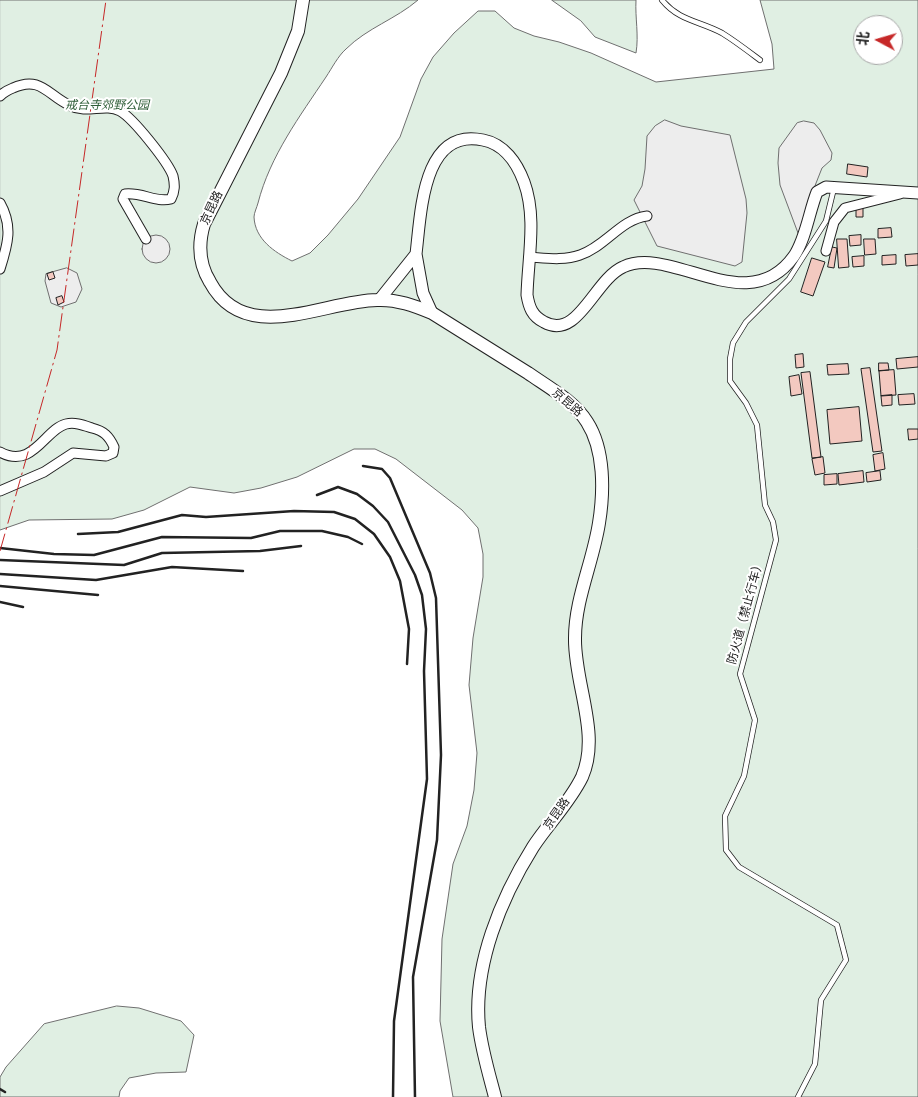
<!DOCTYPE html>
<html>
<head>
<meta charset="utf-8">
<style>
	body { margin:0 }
	#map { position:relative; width:918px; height:1097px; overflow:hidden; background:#fff; font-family:"Times New Roman","Noto Sans SC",serif }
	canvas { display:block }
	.north { position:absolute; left:853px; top:15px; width:50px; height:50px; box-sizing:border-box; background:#fff; border:1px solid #a7a7a7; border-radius:50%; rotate:276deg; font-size:14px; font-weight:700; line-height:20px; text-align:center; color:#222 }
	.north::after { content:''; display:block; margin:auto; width:18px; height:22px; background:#c62828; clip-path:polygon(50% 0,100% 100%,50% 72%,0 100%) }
</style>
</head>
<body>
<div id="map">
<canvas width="918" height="1097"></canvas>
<div class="north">北</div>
</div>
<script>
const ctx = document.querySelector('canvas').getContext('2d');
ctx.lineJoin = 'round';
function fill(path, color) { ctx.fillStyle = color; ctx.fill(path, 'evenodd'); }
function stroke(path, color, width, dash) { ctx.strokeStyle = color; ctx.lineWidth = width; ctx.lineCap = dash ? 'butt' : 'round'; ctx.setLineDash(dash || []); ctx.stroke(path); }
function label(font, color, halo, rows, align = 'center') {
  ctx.font = font + ' "Times New Roman","Noto Sans SC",serif'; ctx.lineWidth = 4; ctx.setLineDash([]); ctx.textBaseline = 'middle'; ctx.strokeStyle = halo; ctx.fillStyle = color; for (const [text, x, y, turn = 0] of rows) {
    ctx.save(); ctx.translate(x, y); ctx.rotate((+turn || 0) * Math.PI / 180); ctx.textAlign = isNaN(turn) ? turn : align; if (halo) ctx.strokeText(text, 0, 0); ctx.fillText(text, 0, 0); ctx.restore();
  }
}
const green = new Path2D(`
	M0,0H418C396,19 367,28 346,49C338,56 332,68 326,77C300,116 270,156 258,203C257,207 254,213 254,217C255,239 274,252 292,261L310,253L328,235L358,199L400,137L421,79L433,57L454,33L478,11H495L514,28L534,36L559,42L591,53L656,82L774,69L772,44L760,0H918V1097H453L440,1021L442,939L453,864L467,826L474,790L477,753L469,685L473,638L483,577V554L478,528L462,510L396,459L375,449H354L297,477L261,488L234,493L190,487L144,510L112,519L29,520L0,530ZM863,25H893V55H863Z
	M552,0H636C635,18 639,35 636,53L595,37L581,21Z
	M117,1006L139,1008L181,1021L194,1035L186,1072L156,1073L129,1078L120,1091L119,1097H0V1077L6,1067L44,1024Z`);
const parking = new Path2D(`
	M665,120L681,126L730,135L746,199L747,213L742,262L735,266L657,246L634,200L642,186L645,169L647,136L655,126Z
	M804,121L814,123L820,130L832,153L831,160L822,168L807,206L801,241L780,185L778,163L779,148L797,123Z
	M142 249a14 14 0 1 1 28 0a14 14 0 1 1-28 0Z
	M67,268L77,273L82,289L76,302L61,307L51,303L45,281L46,274Z`);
const building = new Path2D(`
	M848,164L868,167L867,177L847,174Z
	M863,208V217H856V209Z
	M891,228L892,237L878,238V229Z
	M861,235V245L850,246L849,236Z
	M837,239H847L849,267L839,268Z
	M864,239H875L876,254L865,255Z
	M832,247L837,248L834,268L828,267Z
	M918,254V265L906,266L905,255Z
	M896,255V264L882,265V256Z
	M864,256V266L853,267L852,257Z
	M812,258L825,262L813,296L801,292Z
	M53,272L55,278L49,280L47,274Z
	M62,296L64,302L58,305L56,298Z
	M803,354L804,367L796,368L795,355Z
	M918,357V367L897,369L896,359Z
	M879,363H888L889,370L879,371Z
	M848,364L849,374L828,375L827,365Z
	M870,368L882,451L873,452L861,369Z
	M894,370L896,395L881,396L879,371Z
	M810,372L821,457L812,458L801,373Z
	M799,375L802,394L791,396L789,377Z
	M914,394L915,404L899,405L898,395Z
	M892,395V405L882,406L881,396Z
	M859,407L862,441L830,444L827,410Z
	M908,429H918V439L909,440Z
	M883,453L885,469L875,471L873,455Z
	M823,457L825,473L815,475L812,459Z
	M863,471L864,482L839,485L838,474Z
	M880,471L881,480L867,482L866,473Z
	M837,474V484L824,485V475Z`);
const service = new Path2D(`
	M662,0C679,21 700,21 722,33C735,41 748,51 760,60
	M798,1097L815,1064L821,1000L846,960L837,925L739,867L726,850L725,816L744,776L755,720L740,674L776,540L773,522L765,505L757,425L746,403L730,381V359L733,343L746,322L789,279L826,221L834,188`);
const minor = new Path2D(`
	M0,96C4,92 8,90 13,88C41,75 48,96 71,106C87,114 105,103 120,111C133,118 168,162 173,176C175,185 175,191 171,199C156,203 142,192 125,194L123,199L146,239
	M0,203C13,226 8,244 0,269
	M826,251L834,222L845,208L900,194
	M529,257C545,258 564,261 580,255C605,247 621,219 647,216
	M0,452C33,470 45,429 66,424C75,422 83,425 92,428C104,431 109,436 114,447L113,453L106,456L73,453L44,472L0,491`);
const tertiary = new Path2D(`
	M416,254C421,214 422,127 483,140C504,144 517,163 524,182C537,217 528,258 527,295C529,307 532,316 544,322C578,341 594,280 623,267C671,244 748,321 794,256C806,238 809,212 817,192L826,187L918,193
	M380,299L416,254L423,293L432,313`);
const secondary = new Path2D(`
	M303,0L298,31L281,73L204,224C198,244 199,264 210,282C245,347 323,301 377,300C397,299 415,306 432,313C464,333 496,353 528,373C548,387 574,401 587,422C605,450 604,492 599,523C593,562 575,599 575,638C574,683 601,734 582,777C570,802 548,824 533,847C501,898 473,965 479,1027C482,1051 489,1074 495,1097`);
const wall = new Path2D(`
	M363,466L382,469L390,478L430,573L436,598L441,755L437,840L413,977L415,1097
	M317,495L338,487L357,494L373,506L388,522L415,575L422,595L426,629L424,671L427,779L394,1021L393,1097
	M78,534L118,532L182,515L206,517L294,511L334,512L355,519L374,534L390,557L400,581L409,629L407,664
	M0,548L54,554L94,555L162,537L251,538L280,531H322L348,537L362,544
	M0,560L124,565L162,553L260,551L301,546
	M0,574L96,580L172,567L243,571
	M0,586L98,595
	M0,602L23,607
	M0,1089L5,1092`);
const power = new Path2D(`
	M0,551L57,350L106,0`);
const parkNames = [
	["戒台寺郊野公园",107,106]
];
const streetNames = [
	["京昆路",212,208,-65],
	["京昆路",567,403,41],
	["防火道（禁止行车）",746,612,-75],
	["京昆路",557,814,-55]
];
fill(green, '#e0efe3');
stroke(green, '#6f6f6f', 1);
fill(parking, '#ededed');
stroke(parking, '#6f6f6f', 1);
fill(building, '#f3c9c0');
stroke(building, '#222', 1);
stroke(service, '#222', 6);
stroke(minor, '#222', 11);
stroke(tertiary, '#222', 13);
stroke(secondary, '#222', 14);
stroke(service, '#fff', 4.5);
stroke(minor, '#fff', 9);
stroke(tertiary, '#fff', 11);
stroke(secondary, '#fff', 12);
stroke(wall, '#222', 2.5);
stroke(power, '#c62828', 1, [18, 4, 2.5, 4]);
label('italic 12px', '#2f5e38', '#fff', parkNames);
label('12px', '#222', '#fff', streetNames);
</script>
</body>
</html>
